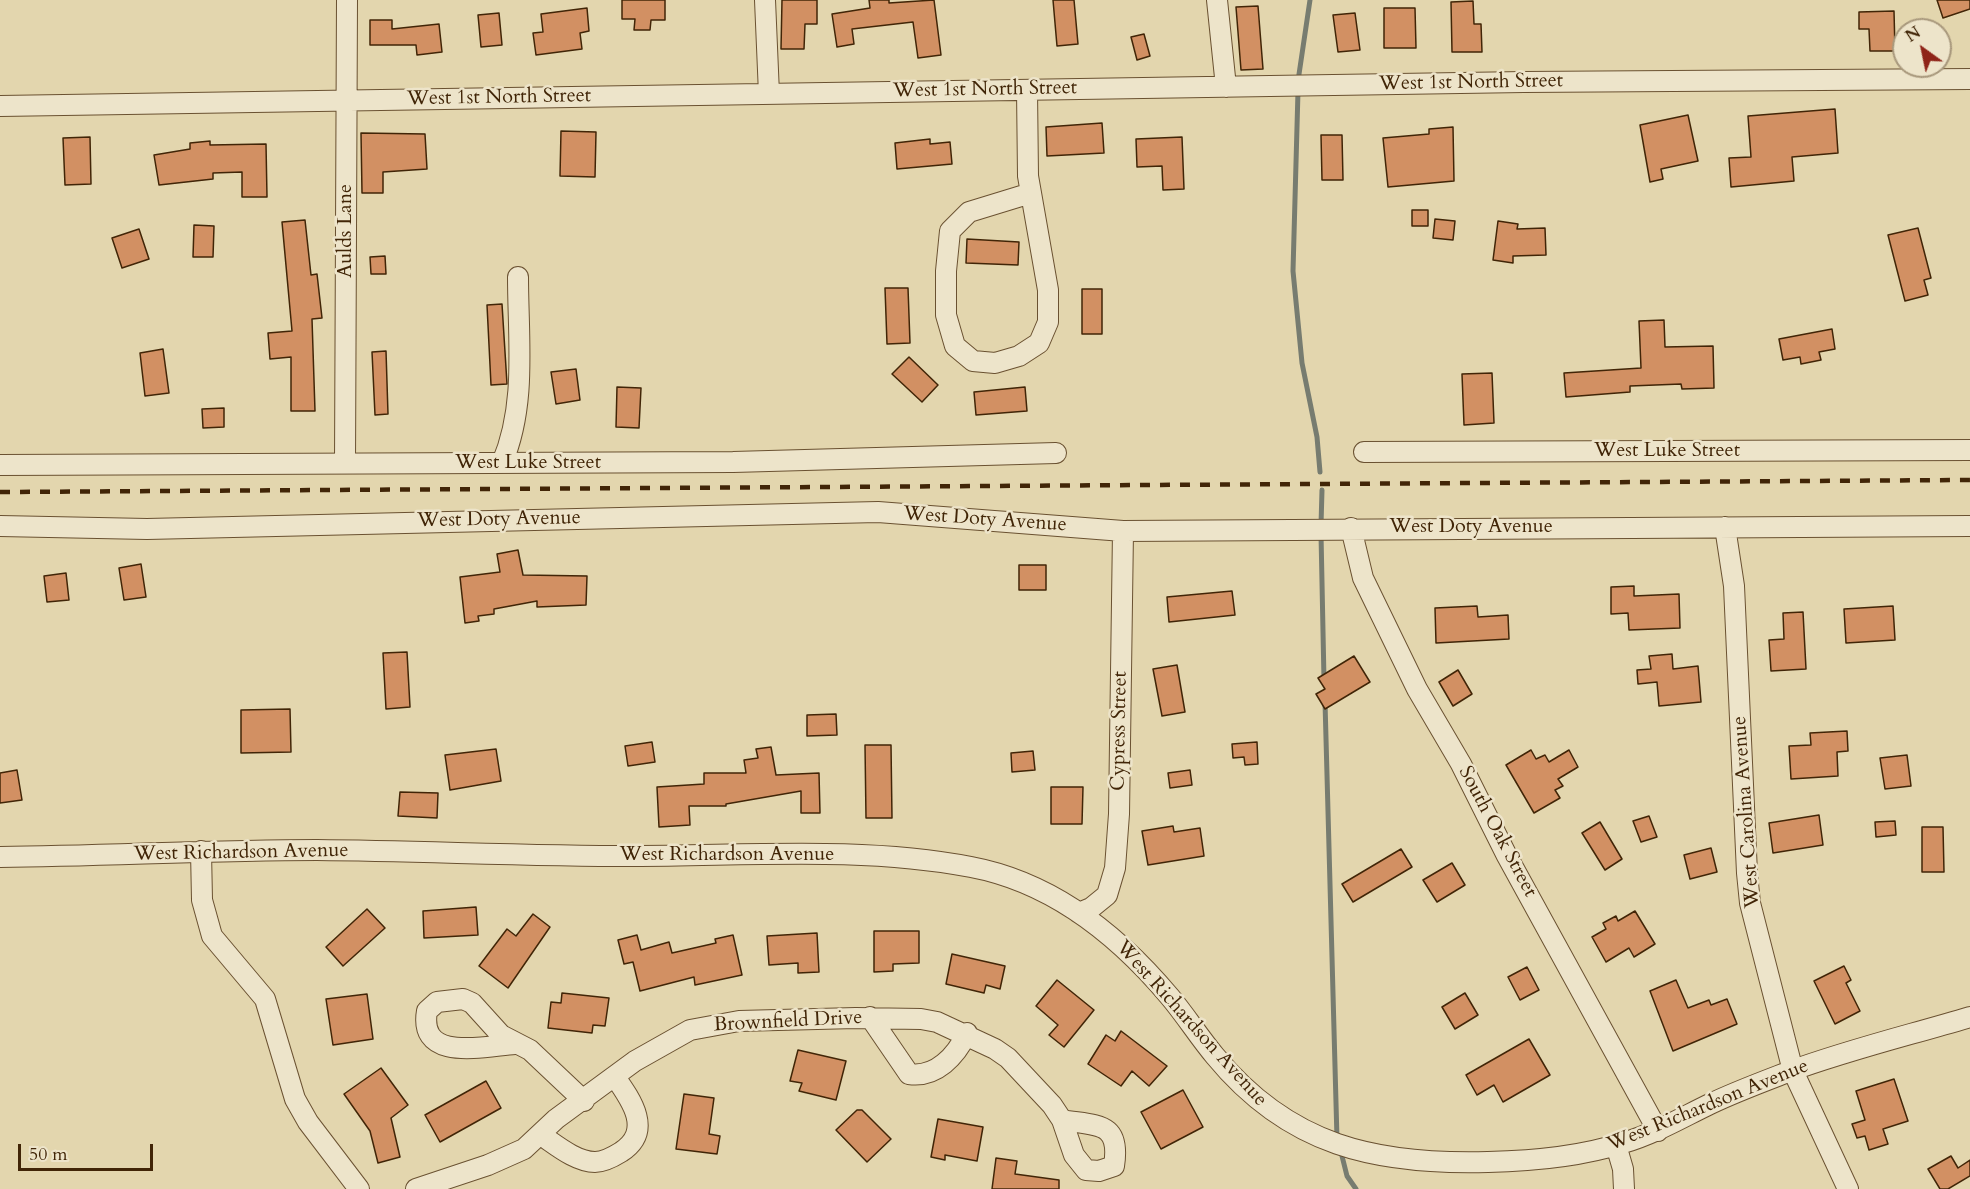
<!DOCTYPE html>
<html>
<head>
<meta charset="utf-8">
<style>
	body { margin:0 }
	#map { position:relative; width:1970px; height:1189px; overflow:hidden; background:#e3d6ae; font-family:Cardo,serif }
	canvas { display:block }
	.north { position:absolute; left:1892px; top:18px; width:60px; height:60px; box-sizing:border-box; background:#ede4ca; border:2px solid #a8987c; border-radius:50%; rotate:327deg; font-size:16px; font-weight:700; line-height:24px; text-align:center; color:#412507 }
	.north::after { content:''; display:block; margin:auto; width:21px; height:27px; background:#8f2418; clip-path:polygon(50% 0,100% 100%,50% 72%,0 100%) }
	.scale { position:absolute; left:18px; top:1144px; width:135px; height:27px; box-sizing:border-box; border:3px solid #412507; border-top:0; padding-left:8px; font-size:18px; line-height:21px; white-space:nowrap; color:#412507; -webkit-text-stroke:4px #ede4ca; paint-order:stroke }
</style>
</head>
<body>
<div id="map">
<canvas width="1970" height="1189"></canvas>
<div class="north">N</div>
<div class="scale">50 m</div>
</div>
<script>
const ctx = document.querySelector('canvas').getContext('2d');
ctx.lineJoin = 'round';
function stroke(path, color, width, dash) { ctx.strokeStyle = color; ctx.lineWidth = width; ctx.lineCap = dash ? 'butt' : 'round'; ctx.setLineDash(dash || []); ctx.stroke(path); }
function fill(path, color) { ctx.fillStyle = color; ctx.fill(path, 'evenodd'); }
function label(font, color, halo, rows, align = 'center') {
  ctx.font = font + ' Cardo,serif'; ctx.lineWidth = 5; ctx.setLineDash([]); ctx.textBaseline = 'middle'; ctx.strokeStyle = halo; ctx.fillStyle = color; for (const [text, x, y, turn = 0] of rows) {
    ctx.save(); ctx.translate(x, y); ctx.rotate((+turn || 0) * Math.PI / 180); ctx.textAlign = isNaN(turn) ? turn : align; if (halo) ctx.strokeText(text, 0, 0); ctx.fillText(text, 0, 0); ctx.restore();
  }
}
const stream = new Path2D(`
	M1298,81L1310,0
	M1298,91L1293,271L1302,363L1317,437L1320,472
	M1321,525L1322,490
	M1321,534L1324,680
	M1325,702L1337,1139
	M1340,1148L1347,1176L1356,1189`);
const building = new Path2D(`
	M622,0H665V20H651L650,30H634L635,19H622Z
	M782,0H817V24H805L804,49H781Z
	M869,0H889V3L934,0L941,55L918,58L913,22L852,29L854,44L837,47L832,14L870,8Z
	M1053,0H1074L1078,44L1057,46Z
	M1937,0H1970V9L1943,18Z
	M1473,1L1474,24H1481L1482,52H1452L1451,2Z
	M1258,6L1263,69L1241,70L1236,7Z
	M587,8L589,31L580,33L582,49L536,55L533,33L543,32L541,14Z
	M1384,8H1415L1416,48H1384Z
	M1894,11L1895,51H1870L1869,29H1859V12Z
	M499,13L502,45L481,47L478,15Z
	M1355,13L1360,50L1338,52L1333,15Z
	M370,20H392V29L439,24L442,52L417,55L416,45H370Z
	M1144,34L1150,56L1137,60L1131,37Z
	M1835,109L1838,153L1792,157L1794,181L1731,187L1729,158L1751,157L1748,116Z
	M1688,115L1698,161L1661,169L1663,179L1650,182L1640,125Z
	M1102,123L1104,153L1047,156L1046,127Z
	M1453,127L1454,181L1388,187L1383,138L1429,134V129Z
	M561,131L596,132L595,177L560,176Z
	M361,133L425,134L427,169L383,172V193H362Z
	M1321,135H1342L1343,180H1322Z
	M90,137L91,184L65,185L63,138Z
	M1182,137L1184,189L1163,190L1162,166L1137,167L1136,139Z
	M930,139V144L950,142L952,164L897,169L895,143Z
	M210,141V145L266,144L267,197H242V172L213,173V179L159,185L154,155L190,149V143Z
	M1412,210H1428V226H1412Z
	M1435,219L1455,221L1453,240L1433,238Z
	M305,220L311,275L317,274L322,318L312,319L315,411H291V357L270,359L268,333L292,331L282,222Z
	M1498,221L1518,224L1517,229L1545,228L1546,255L1513,256V263L1493,260Z
	M194,225L214,226L213,257H193Z
	M1918,228L1931,278L1924,280L1928,295L1905,301L1888,235Z
	M139,229L149,259L122,268L112,238Z
	M967,239L1019,242L1018,265L966,263Z
	M385,256L386,274H371L370,257Z
	M885,288H908L910,343L887,344Z
	M1082,289H1102V334H1082Z
	M502,304L507,384L491,385L487,305Z
	M1664,320L1665,347L1713,346L1714,388L1682,389L1681,384L1630,386V392L1566,397L1564,373L1641,368L1639,321Z
	M1832,329L1835,349L1819,352L1821,360L1801,364L1800,357L1783,360L1779,339Z
	M163,349L169,393L145,396L140,353Z
	M386,351L388,414L375,415L372,352Z
	M909,357L938,385L922,402L892,374Z
	M576,369L580,400L556,404L551,372Z
	M1492,373L1494,423L1464,425L1462,374Z
	M617,387L641,388L639,428L616,427Z
	M1025,387L1027,411L976,415L974,392Z
	M224,408V427L203,428L202,409Z
	M518,550L523,575L587,576L586,605L537,607V601L494,609V614L478,616L479,621L465,623L460,577L500,572L497,554Z
	M141,564L146,597L124,600L119,568Z
	M1019,565H1046V590H1019Z
	M66,573L69,600L47,602L44,576Z
	M1634,586V596L1679,594L1680,628L1629,630L1628,613L1611,614V587Z
	M1232,591L1235,615L1169,622L1167,597Z
	M1477,606L1478,617L1508,615L1509,639L1436,643L1435,608Z
	M1893,606L1895,640L1846,643L1844,609Z
	M1803,612L1806,669L1771,671L1769,640L1784,639L1783,613Z
	M407,652L410,707L386,709L383,653Z
	M1672,654L1673,669L1698,666L1701,702L1659,706L1657,682L1638,684L1637,670L1651,669L1649,656Z
	M1354,656L1370,682L1325,709L1316,694L1325,689L1318,678Z
	M1177,665L1185,712L1162,716L1153,669Z
	M1458,670L1472,694L1453,706L1439,682Z
	M290,709L291,752L241,753V710Z
	M836,714L837,735L807,736V715Z
	M1847,731L1848,751L1837,752L1838,776L1791,779L1789,746L1811,745L1810,733Z
	M652,742L655,762L628,766L625,746Z
	M1257,742L1258,764L1245,765L1244,757L1233,758L1232,744Z
	M865,745H891L892,818H866Z
	M771,747L776,775L819,773L820,813H801V791L726,804V806H689L690,825L659,827L657,787L704,784V773H746L744,760L758,758L756,749Z
	M496,749L501,781L450,790L445,755Z
	M1531,750L1536,759L1545,755L1549,762L1569,750L1578,767L1558,779L1563,786L1555,790L1560,798L1534,813L1506,765Z
	M1033,751L1035,770L1012,772L1011,753Z
	M1907,755L1911,786L1885,789L1880,758Z
	M17,770L22,800L0,803V773Z
	M1190,770L1192,785L1170,788L1168,773Z
	M1051,787H1083L1082,824H1051Z
	M400,792L438,793L437,818L398,816Z
	M1819,815L1823,845L1773,853L1769,823Z
	M1649,816L1657,837L1641,842L1633,821Z
	M1895,821L1896,835L1876,837L1875,822Z
	M1600,822L1622,859L1605,870L1582,833Z
	M1173,826L1174,832L1200,828L1204,856L1148,865L1142,831Z
	M1922,827H1943L1944,872H1922Z
	M1711,848L1717,872L1690,879L1684,855Z
	M1401,849L1412,867L1353,902L1342,884Z
	M1452,863L1465,885L1437,902L1423,880Z
	M476,907L478,935L424,938L423,911Z
	M367,909L385,928L343,966L326,947Z
	M1635,911L1655,944L1634,957L1629,948L1606,962L1592,937L1606,929L1603,923L1616,916L1618,921Z
	M533,914L550,927L508,988L479,966L507,929L516,936Z
	M874,931H919V963L893,964V971L874,972Z
	M817,933L819,972L798,973V963L769,965L767,936Z
	M637,935L641,950L669,942L672,953L716,943L715,939L733,935L742,975L695,985L694,977L640,991L633,962L624,964L618,940Z
	M952,954L1005,966L1000,989L986,985L984,993L946,984Z
	M1844,966L1851,980L1846,983L1860,1011L1835,1024L1814,981Z
	M1527,967L1539,990L1520,1000L1508,977Z
	M1057,980L1094,1010L1064,1047L1049,1035L1058,1025L1036,1006Z
	M1676,980L1688,1008L1709,1000L1711,1005L1727,999L1737,1024L1673,1051L1650,991Z
	M562,993L609,998L605,1026L593,1025L592,1033L548,1028L551,1002L561,1003Z
	M1465,993L1478,1015L1455,1029L1442,1007Z
	M367,994L373,1039L333,1045L326,999Z
	M1121,1031L1167,1066L1149,1086L1132,1071L1121,1086L1088,1064L1106,1035L1115,1041Z
	M1529,1039L1550,1075L1503,1102L1494,1085L1477,1095L1466,1075Z
	M798,1050L846,1061L836,1100L799,1091L802,1083L790,1081Z
	M381,1068L408,1105L391,1118L400,1157L378,1163L370,1131L344,1094Z
	M1894,1079L1908,1121L1883,1129L1888,1144L1869,1150L1865,1136L1857,1138L1852,1124L1865,1120L1856,1091Z
	M486,1081L501,1108L440,1142L425,1115Z
	M1183,1090L1203,1127L1161,1149L1141,1112Z
	M684,1094L714,1098L709,1134L720,1136L717,1154L676,1149Z
	M857,1110H862L891,1139L867,1162L836,1130Z
	M938,1119L983,1127L977,1161L945,1155V1160L931,1157Z
	M1951,1156L1958,1168L1970,1160V1176L1948,1189H1940L1928,1169Z
	M996,1158L1017,1161L1015,1174L1059,1180V1189H992Z`);
const minor = new Path2D(`
	M765,0L769,94
	M1217,0L1226,87
	M1027,90L1028,176L1048,290V322L1039,343L1019,356L995,363L973,361L955,346L946,315V271L950,231L969,212L1031,193
	M0,106L1524,82L1970,79
	M1364,452L1970,450
	M345,463L347,0
	M502,463C527,405 518,339 518,277
	M0,465L733,462L1056,453
	M0,526L147,529L878,512L1123,531L1970,526
	M1725,527L1734,586L1747,873L1750,903L1793,1071L1848,1189
	M1351,528L1363,578L1417,689L1461,764L1507,856L1658,1131
	M201,851L202,900L212,936L265,999L295,1099L308,1122L359,1189
	M0,857C106,856 211,850 317,850C422,851 528,856 633,856C746,856 860,846 971,867C1051,882 1118,935 1170,997C1186,1016 1199,1037 1215,1056C1289,1146 1376,1165 1488,1162C1534,1161 1579,1157 1623,1143C1654,1134 1681,1118 1710,1104C1735,1092 1762,1082 1788,1072C1847,1050 1910,1035 1970,1017
	M1079,913L1091,908L1107,895L1115,868L1119,814L1123,531
	M870,1017L909,1074C936,1078 956,1056 967,1033
	M515,1044C485,1046 418,1063 427,1011L437,1002L463,999L472,1003L501,1035L530,1050L584,1101
	M541,1135C556,1145 576,1162 595,1162C604,1162 613,1157 621,1152C653,1131 632,1101 615,1077
	M1616,1145L1623,1169L1624,1189
	M416,1189L488,1165L524,1149L556,1119L635,1061L690,1030L739,1021L856,1018L921,1019L937,1022L995,1049L1008,1058L1052,1105L1062,1120L1074,1155L1086,1170L1099,1171L1114,1166C1121,1121 1097,1126 1062,1120`);
const rail = new Path2D(`
	M0,492L1970,480`);
const streetNames = [
	["West 1st North Street",1471,83,-1],
	["West 1st North Street",985,90,-1],
	["West 1st North Street",499,98,-1],
	["Aulds Lane",346,231,-90],
	["West Luke Street",1667,451],
	["West Luke Street",528,463],
	["West Doty Avenue",499,520,-1],
	["West Doty Avenue",985,520,4],
	["West Doty Avenue",1471,527],
	["Cypress Street",1120,731,-89],
	["West Carolina Avenue",1747,812,-94],
	["South Oak Street",1497,832,62],
	["West Richardson Avenue",241,853,-1],
	["West Richardson Avenue",727,855],
	["Brownfield Drive",788,1022,-3],
	["West Richardson Avenue",1191,1024,48],
	["West Richardson Avenue",1708,1106,-22]
];
stroke(stream, '#777c70', 5);
fill(building, '#d29063');
stroke(building, '#412507', 1.5);
stroke(minor, '#6a5131', 22);
stroke(minor, '#ede4ca', 20);
stroke(rail, '#412507', 4.5, [10, 10]);
label('20px', '#412507', '#ede4ca', streetNames);
</script>
</body>
</html>
